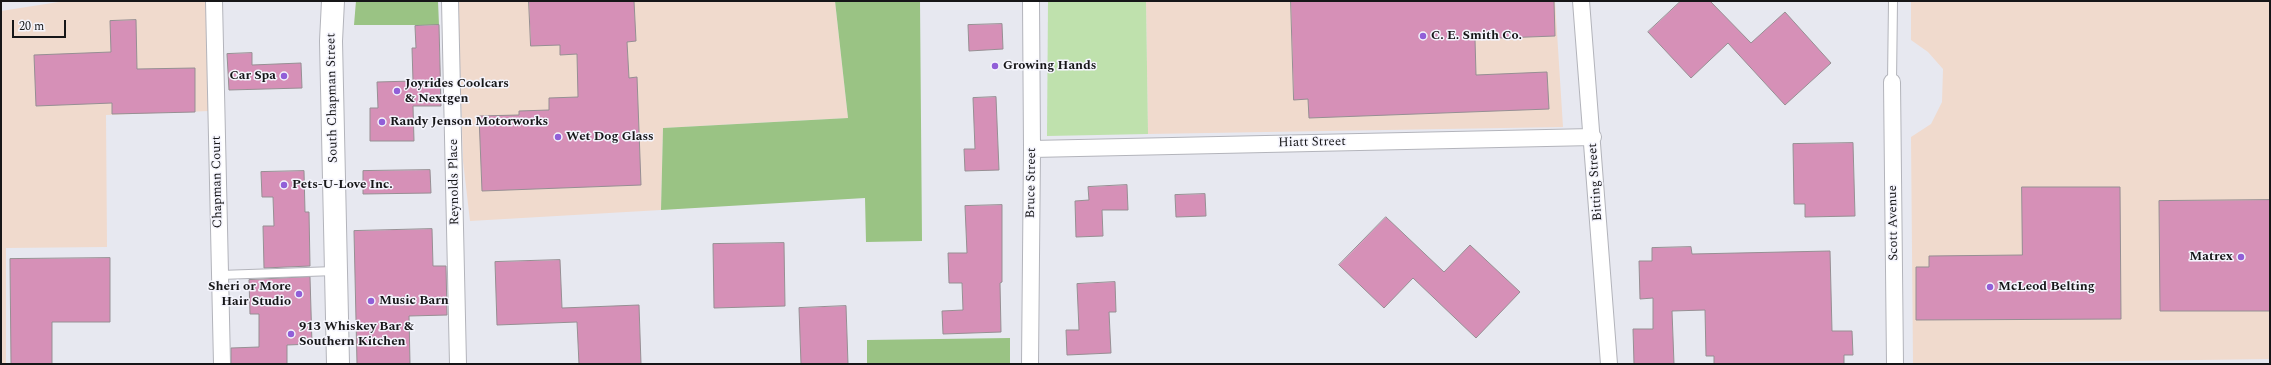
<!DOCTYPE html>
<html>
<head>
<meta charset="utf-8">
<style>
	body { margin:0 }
	#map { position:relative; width:2271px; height:365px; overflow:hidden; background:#e7e8f0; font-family:Spectral,serif }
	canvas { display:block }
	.frame { position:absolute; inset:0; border:2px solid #161618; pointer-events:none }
	.scale { position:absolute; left:12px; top:20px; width:54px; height:18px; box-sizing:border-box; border:2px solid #161618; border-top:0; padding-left:5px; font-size:12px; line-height:14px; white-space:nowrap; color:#161618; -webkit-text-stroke:3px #f5f5fd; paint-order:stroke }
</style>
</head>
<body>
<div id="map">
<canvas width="2271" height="365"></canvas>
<div class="frame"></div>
<div class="scale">20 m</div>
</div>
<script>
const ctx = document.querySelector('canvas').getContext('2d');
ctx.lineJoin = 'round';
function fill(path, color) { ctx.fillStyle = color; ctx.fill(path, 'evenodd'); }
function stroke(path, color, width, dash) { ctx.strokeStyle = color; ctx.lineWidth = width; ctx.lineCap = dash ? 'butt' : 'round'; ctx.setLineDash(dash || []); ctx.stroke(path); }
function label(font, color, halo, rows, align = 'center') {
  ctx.font = font + ' Spectral,serif'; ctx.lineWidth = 3; ctx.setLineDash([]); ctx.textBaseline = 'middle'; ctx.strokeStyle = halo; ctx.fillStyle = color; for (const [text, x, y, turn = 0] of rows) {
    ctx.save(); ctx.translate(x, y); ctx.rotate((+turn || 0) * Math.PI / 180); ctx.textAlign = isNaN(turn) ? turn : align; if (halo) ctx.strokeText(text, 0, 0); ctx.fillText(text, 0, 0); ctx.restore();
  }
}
const industrial = new Path2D(`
	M65,1H208L210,111L106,115L107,247L6,248V364H1V11Z
	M458,1H835L848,118L663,128L661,210L470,221L463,161Z
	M1146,1H1555L1563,127L1148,134Z
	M1911,1H2270V359L1913,364L1911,137L1931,124L1942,102L1943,69L1928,52L1911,40Z`);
const green = new Path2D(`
	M1048,1H1146L1148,134L1047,136Z`);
const forest = new Path2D(`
	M356,1H438L439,25H354Z
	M835,1H920L922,241L866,242L865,198L661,210L663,128L848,118Z
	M1010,338V364H867V340Z`);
const building = new Path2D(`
	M529,1H634L636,41L627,42L629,78L637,77L641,185L482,191L479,116L519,115V111L549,110V98L578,97L577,54L560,55V45L531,46Z
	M1291,1H1554L1555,36L1475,39L1476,75L1547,72L1549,109L1309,118L1308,99L1294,100Z
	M1681,1H1710L1751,43L1785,12L1831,63L1785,105L1728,43L1691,78L1648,32Z
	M136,20L137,69L195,68V112L112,114V103L36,106L34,55L111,52L110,21Z
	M1002,24L1003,49L969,51L968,25Z
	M439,25L441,106H413L414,141H370V108H378L377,82L413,81L412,48H416L415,26Z
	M252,53V65L301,63L302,88L229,90L227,54Z
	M996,97L999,170L965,171L964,149H975L973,98Z
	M1853,143L1855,216L1805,217V204H1794L1793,144Z
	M430,170L431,193L363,194V171Z
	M304,171L305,212H309L310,266L264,268L263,226H274L273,197H262L261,172Z
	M1127,185L1128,210H1102L1103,236L1076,237L1075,201L1089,200L1088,187Z
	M2022,187H2120L2121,319L1916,320V267H1929V256L2022,255Z
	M1205,194L1206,216L1176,217L1175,195Z
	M2270,200V311H2160L2159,201Z
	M1002,205V282L1000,283L1001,332L943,334L942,311L963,310L962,283H949L948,253H967L965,206Z
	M1386,217L1444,272L1470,245L1520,292L1476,338L1413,278L1384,308L1339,265Z
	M432,229L433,266H446L447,315L409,316L410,364H357L354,231Z
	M784,243L785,306L714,308L713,244Z
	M1691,247L1692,254L1830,251L1832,331H1852L1853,355H1844V364H1714V356H1706L1705,310L1672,311L1674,364H1634L1633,329H1653V298L1640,299L1639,261H1652V248Z
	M110,258V322H52V364H11L10,259Z
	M560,260L562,308L639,305L641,364H579L577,322L497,325L495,262Z
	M310,277L312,344L287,345V364H231V348L259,347V314H250L249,280Z
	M1115,282L1116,312H1109L1111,353L1067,355L1066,330H1079L1077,284Z
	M846,306L848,364H801L799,308Z`);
const lane = new Path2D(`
	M1892,82L1893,1
	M220,275L335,271`);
const street = new Path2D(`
	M214,1L222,364
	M450,1L458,364
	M1581,1L1609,364
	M1892,82L1895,364
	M1032,149L1593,137
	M1030,364L1032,149L1031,1`);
const secondary = new Path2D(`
	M333,1L331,41L338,364`);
const markers = [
	[1423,36,4,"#915fd8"],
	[995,66,4,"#915fd8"],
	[284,76,4,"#915fd8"],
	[397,91,4,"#915fd8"],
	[382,122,4,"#915fd8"],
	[558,137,4,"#915fd8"],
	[284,185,4,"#915fd8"],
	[2241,257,4,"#915fd8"],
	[1990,287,4,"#915fd8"],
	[299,294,4,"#915fd8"],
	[371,301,4,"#915fd8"],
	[291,334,4,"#915fd8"]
];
const poiNames = [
	["C. E. Smith Co.",1431,36],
	["Growing Hands",1003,66],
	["Car Spa",276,76,"right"],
	["Joyrides Coolcars",405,84],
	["& Nextgen",405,99],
	["Randy Jenson Motorworks",390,122],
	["Wet Dog Glass",566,137],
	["Pets-U-Love Inc.",292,185],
	["Matrex",2233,257,"right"],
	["Sheri or More",291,287,"right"],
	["Hair Studio",291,302,"right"],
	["McLeod Belting",1998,287],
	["Music Barn",379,301],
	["913 Whiskey Bar &",299,327],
	["Southern Kitchen",299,342]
];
const streetNames = [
	["South Chapman Street",333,98,-91],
	["Hiatt Street",1312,143,-1],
	["Chapman Court",218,182,-91],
	["Reynolds Place",455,182,-91],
	["Bitting Street",1596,182,-94],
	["Bruce Street",1032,183,-89],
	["Scott Avenue",1894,223,-91]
];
fill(industrial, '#f0dacd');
fill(green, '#bfe1ad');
fill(forest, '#9ac384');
fill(building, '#d690b7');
stroke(building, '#968f93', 1);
stroke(lane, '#b3b4bb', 10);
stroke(street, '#b3b4bb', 18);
stroke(secondary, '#b3b4bb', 24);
stroke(lane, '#fff', 8);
stroke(street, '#fff', 16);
stroke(secondary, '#fff', 22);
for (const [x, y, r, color] of markers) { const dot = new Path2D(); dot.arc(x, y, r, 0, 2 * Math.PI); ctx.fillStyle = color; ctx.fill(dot); stroke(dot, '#f5f5fd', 1.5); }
label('bold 13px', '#161618', '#f5f5fd', poiNames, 'left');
label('13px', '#161618', '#f5f5fd', streetNames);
</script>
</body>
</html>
